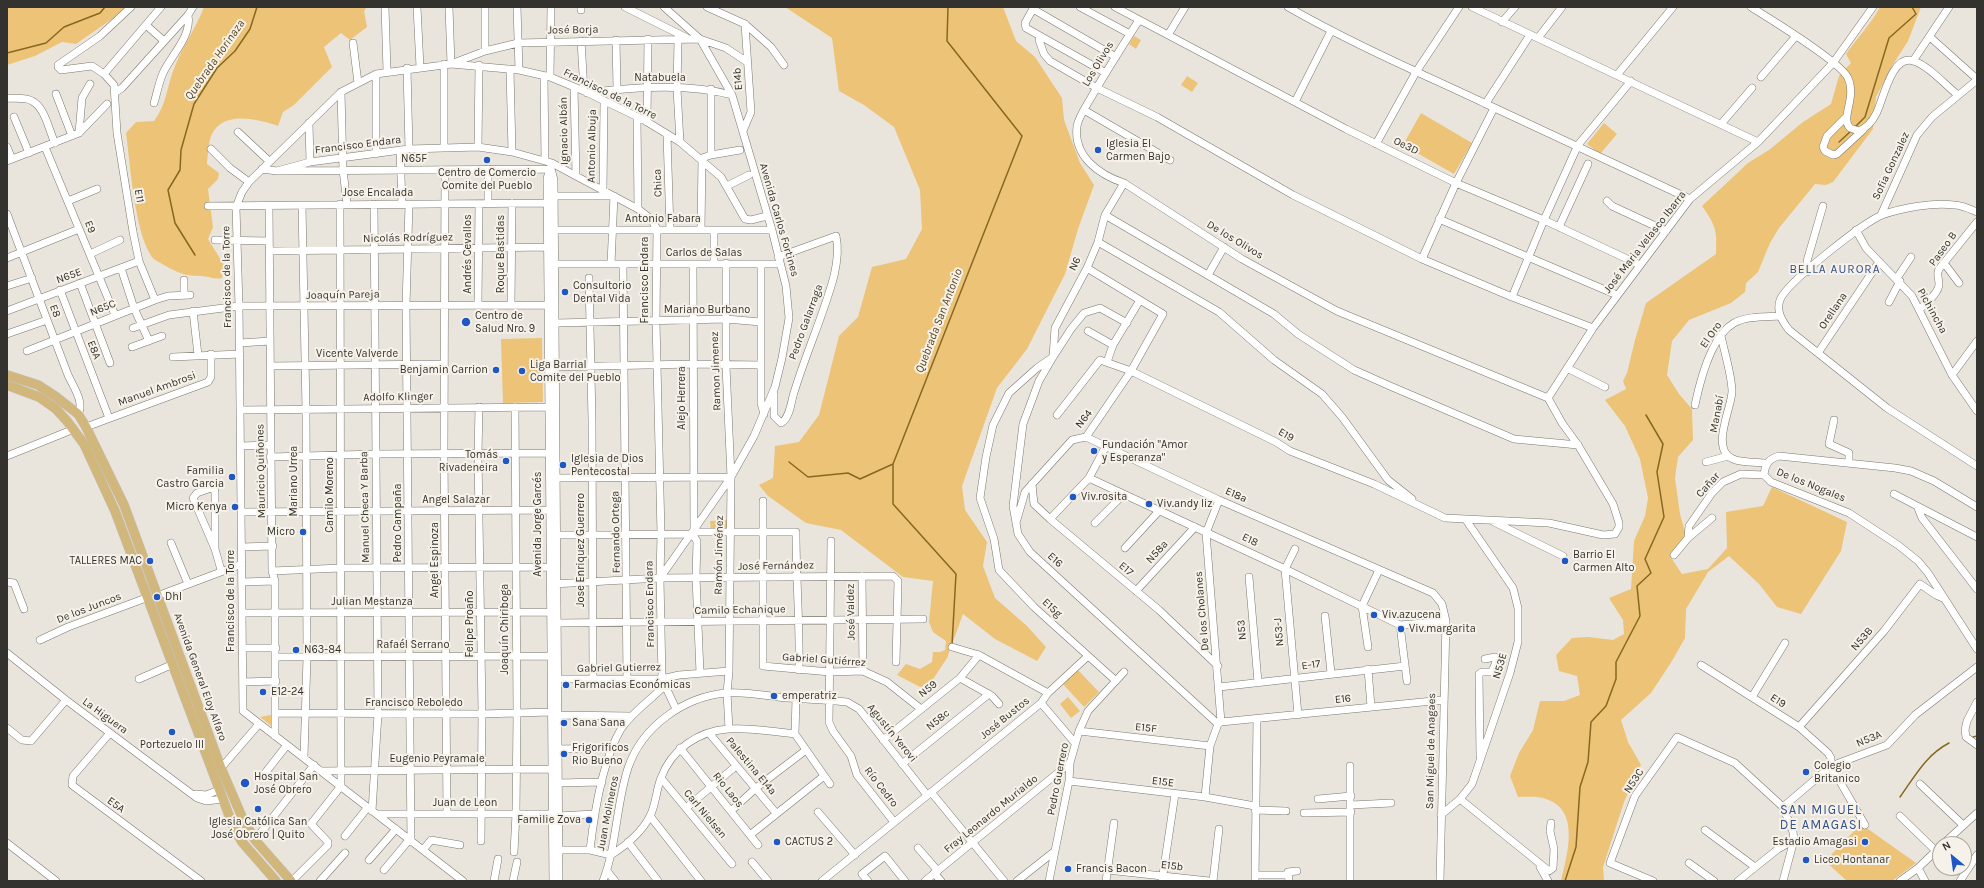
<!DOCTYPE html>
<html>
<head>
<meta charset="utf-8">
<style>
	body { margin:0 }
	#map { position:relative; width:1984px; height:888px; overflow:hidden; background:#eae5dc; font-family:Karla,sans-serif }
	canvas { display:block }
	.frame { position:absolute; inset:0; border:8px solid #34322e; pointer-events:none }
	.north { position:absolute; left:1932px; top:836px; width:40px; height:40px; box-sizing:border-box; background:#f7f2e9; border:1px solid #a9a59e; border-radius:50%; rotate:331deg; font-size:11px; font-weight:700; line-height:16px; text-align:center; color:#34322e }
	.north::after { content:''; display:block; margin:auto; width:14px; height:18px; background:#1f57c4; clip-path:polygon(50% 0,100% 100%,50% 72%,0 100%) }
</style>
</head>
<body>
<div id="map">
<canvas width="1984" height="888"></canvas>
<div class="frame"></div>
<div class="north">N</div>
</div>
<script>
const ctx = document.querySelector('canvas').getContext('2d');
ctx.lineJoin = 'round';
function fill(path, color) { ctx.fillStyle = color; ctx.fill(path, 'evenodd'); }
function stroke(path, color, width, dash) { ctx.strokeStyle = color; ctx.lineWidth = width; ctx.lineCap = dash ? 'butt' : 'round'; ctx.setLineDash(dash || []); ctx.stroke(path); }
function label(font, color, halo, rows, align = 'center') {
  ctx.font = font + ' Karla,sans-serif'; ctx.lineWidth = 4; ctx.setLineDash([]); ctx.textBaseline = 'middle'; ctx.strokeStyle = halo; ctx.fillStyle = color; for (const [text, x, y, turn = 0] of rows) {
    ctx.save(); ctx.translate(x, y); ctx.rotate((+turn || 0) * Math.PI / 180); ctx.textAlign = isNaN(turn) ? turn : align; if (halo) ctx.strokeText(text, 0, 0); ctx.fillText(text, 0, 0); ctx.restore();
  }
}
const green = new Path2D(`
	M7,7H125L112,19L76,44L62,42L35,56L7,65Z
	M204,7H367L364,11L367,27L350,40L341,33L324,47L332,67L294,105L283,112L278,126C260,120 231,112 216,128C208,136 208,153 207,164L219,173L218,179L208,189L213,227L208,239L224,265L222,278C214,280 209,276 201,276C185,276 178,273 164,265C161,263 156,261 154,259C135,239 130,162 126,133L136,122L154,121C167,104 167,85 175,66C183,46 196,28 204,7Z
	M785,7H1003L1016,41L1035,57L1062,98L1064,120L1080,163L1094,185L1078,229L1065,274L1027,349L997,388L962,486L965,510L987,542L983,566L995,598L1027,626L1046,647L1037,661L995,639L963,614L947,658L926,690L897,675L906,664L920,669L932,662L933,652H940L945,650L946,641L933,632L929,622L933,581L903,577L841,530L806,523L768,496L759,485L773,478L775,446L799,442L819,415L839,336L858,317L872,267L906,259L922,229L920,190L894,127L864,105L839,91L832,38Z
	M1880,7H1921L1908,41L1892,66L1876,97L1873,129L1833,182L1826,185L1815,184L1779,228L1770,243L1758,272L1746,283L1745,292L1731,303L1689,320L1672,341L1667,375L1679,394L1692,409L1693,440L1678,457L1675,478L1680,514L1685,532L1684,541L1677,546L1670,556L1682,574L1708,569L1727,548L1726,512L1763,506L1772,487L1847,522L1841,551L1801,614L1777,607L1759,584L1729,556L1708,572L1686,609L1685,638L1672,661L1651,693L1621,720L1628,742L1641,765L1624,802L1603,867L1604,881H1561C1567,856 1581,810 1546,799C1538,796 1527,797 1518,797L1510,776L1519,753L1533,730L1540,701H1564L1580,695L1577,676L1559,671L1556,655L1572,638L1588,637L1613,640L1624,634L1623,620L1609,598L1631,589L1634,541L1645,516L1648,498L1640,459L1625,426L1605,400L1626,389L1623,381L1627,373L1635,340L1646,303L1716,254C1717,230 1716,226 1702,206L1748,163L1769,150L1803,122L1831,104L1839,76L1851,63L1846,54C1857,38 1871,24 1880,7Z
	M1134,36L1141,40L1136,49L1129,44Z
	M1187,76L1198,83L1192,92L1181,85Z
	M1421,113L1472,143L1454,174L1403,145Z
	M1604,123L1617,134L1600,154L1587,144Z
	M542,338L543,402L503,403L501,339Z
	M727,520L728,531L711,532L710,521Z
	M1077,669L1099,692L1084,707L1062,683Z
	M1068,697L1080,711L1071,718L1060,704Z
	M271,715L273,727L260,717Z
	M1861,824L1916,863L1892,881H1847L1825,861Z`);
const stream = new Path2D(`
	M948,7L947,41L1022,136L893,464V504L956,574L952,645
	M7,53L46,43L64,27L100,13L105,7
	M1855,127L1865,117L1889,38L1916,14L1912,7
	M1839,142L1851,131
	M195,255L175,223L168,190L180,170L181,150L194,104L217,68L235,51L250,29L257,7
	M789,462L808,477L848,473L860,479L893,464
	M1973,737L1977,736
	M1900,797C1915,776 1926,755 1949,743
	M1565,881L1576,847L1580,787L1588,762L1591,722L1606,706L1616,679V662L1640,616L1637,586L1651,573L1645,559L1664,517L1657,472L1663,444L1646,415`);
const minor = new Path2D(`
	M131,7L100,36L58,65V67L61,70L92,66L104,74L114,85L117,133L133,232L139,261L155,300
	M385,7L387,71
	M417,7L420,67
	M449,7L451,64L485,51L518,43L700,39L726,48L747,62
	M485,7V51
	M517,7L519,70
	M581,7V10
	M625,7L689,39
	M707,7L745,24L771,47L784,65
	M1034,7L1025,23L1026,28L1106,73
	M1080,7L1130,34
	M1115,7L1346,129L1456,183L1544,220L1640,265
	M1288,7C1351,43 1418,72 1484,103C1553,135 1622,167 1690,199
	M1472,7L1758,142
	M1751,7C1770,19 1841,62 1848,78C1857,98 1840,118 1850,128L1859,131C1866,128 1872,122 1876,114C1883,102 1891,53 1914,61C1930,67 1944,84 1958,95
	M1033,9L1116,57
	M1502,22L1515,7
	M146,25L164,41
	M1168,35L1185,7
	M1041,37L1039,40L1044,54L1050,61L1097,88L1157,117L1293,195L1422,259L1512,297L1593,328
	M1930,37L1977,79
	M1538,38L1562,7
	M616,40L617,89
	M678,40L677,89L680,142
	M581,41L584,91
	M353,43L358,83
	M1913,61L1949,7
	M407,68L409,149
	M510,69L512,152
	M104,74L161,7
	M376,74V154
	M1617,75L1673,7
	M544,77L545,161
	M550,77L551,7
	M1761,77L1796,36
	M574,87L576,176
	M116,92L122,88L188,15L193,7
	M341,92L343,170L347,204
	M587,93C631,87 689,83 732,95
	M56,94L72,136
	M7,98C14,99 26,97 32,101C45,107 49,131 55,143
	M1295,102L1331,31
	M154,103C157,93 159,82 163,73C172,54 192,36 188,15
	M1486,103L1530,35
	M1084,110L1170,160
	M14,117L29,153
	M1846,117L1827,136L1823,147L1825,151L1833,155L1837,154L1863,130
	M637,118L638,209
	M647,122L648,39
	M309,123L310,162
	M1721,124L1752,88
	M743,131L751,112L745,24
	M238,132L269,161
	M79,133L82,98L90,84
	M667,135L670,230
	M1376,144L1416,72L1459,7
	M7,147L12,159
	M45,147L115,315
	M444,147V64
	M478,147L479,65
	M211,149L230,168L249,182
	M400,150L402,204
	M711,155V89
	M7,161L79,133L107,104
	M552,163L547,178L553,881
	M262,169L277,171L551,169
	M551,169L554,180L559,881
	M445,170L444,454L447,814
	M277,171L310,162L409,149L478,147L512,152L552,163L576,176L638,209L651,219L657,229L656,321L661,534L660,578L662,679L676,709
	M1124,183L1105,215L1098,242L1087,268L1055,328L1053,357L1039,381L1023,424L1013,506L1018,534L1030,552L1218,724
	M727,186L749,175
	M603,190L604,102
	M554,196H614L611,264
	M68,201L97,189
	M1607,201L1612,206L1666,231
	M488,203V169
	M409,204L406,306L411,842
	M302,205L306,410L307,657L304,757
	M208,206L547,203
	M269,206L272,571L275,581V736
	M1977,212C1970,209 1962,205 1954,205C1934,202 1901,208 1882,215C1864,222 1786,283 1780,300C1776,311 1782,321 1789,330L1887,408L1977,466
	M7,214L68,375C73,386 85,403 78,414
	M1105,215L1274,314L1298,334L1354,370L1390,386L1514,439L1578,445
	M1881,215L1917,135L1932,117L1977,80
	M1439,219L1617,295
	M1559,227L1588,164
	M555,230H772
	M701,230L702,158L711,155L740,150
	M714,230V263
	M1856,230L1866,248L1912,296L1952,375L1977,411
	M215,240L269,241
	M1098,242L1219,312L1274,360L1322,394L1342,417L1388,480L1412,499
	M270,251L547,247
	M90,254L120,240
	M7,258L79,229
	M1422,259L1456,183L1494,108
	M726,263V366L731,477L729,671L727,693L729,729
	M1944,263L1959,283
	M555,264H780
	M623,264L627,679
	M693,264L694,532H796C796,578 800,624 799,670
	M761,264V403L764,414
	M121,268L134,308L149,341
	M1807,272V261L1823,206
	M1208,275L1224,247
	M589,278L592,421L593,679
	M1897,278L1911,257
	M80,283L110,363
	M7,286L32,278
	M60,290L109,418
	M184,295V280
	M1512,297L1544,220L1578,145L1631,81
	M1889,302L1900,281
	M478,305L479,204
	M511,305L512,203
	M1920,309C1926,303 1939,293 1939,284C1939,278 1936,275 1939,269L1977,222
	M7,311L139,261
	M193,311L198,355
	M556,323L726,319L761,322
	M133,328L169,315L239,306L551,305
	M1088,331L1113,345
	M7,334L47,320
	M1721,336C1725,354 1731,373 1732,390C1733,406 1709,449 1733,459C1742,463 1757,462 1767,463
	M240,343L270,341
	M132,347L162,336
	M27,351L155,300L168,296L190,295
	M1818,353L1879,262
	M173,357L240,354
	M1107,362L1113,345L1140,300
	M270,366L444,364
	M553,367L693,364L761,365
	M1567,368L1605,387
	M1952,375L1977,341
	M774,394V416L781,423C789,419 791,404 793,396C805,355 823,317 834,276C837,263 839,249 836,236L778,257
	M1548,398L1593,328L1690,199L1758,142L1833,63L1873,7
	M1695,405C1700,381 1711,336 1734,323C1746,316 1766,317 1780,316
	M479,407L478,454L482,713L481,841
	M240,410L552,407
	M1057,415L1100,360L1131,371L1276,442L1290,451L1374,484L1445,518L1549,523L1603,535L1615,534L1619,527V523L1613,504L1578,445L1562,423L1548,398L1337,311L1242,259L1124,183C1100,175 1073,157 1077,126C1079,116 1087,105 1092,96C1107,70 1123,45 1139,20
	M1834,420L1829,444L1849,453V463
	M86,427L208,382L211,377V354
	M1086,437L1219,500L1433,593L1442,604L1446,621L1440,881
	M241,446L270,445
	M7,456L74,429
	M270,457L376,454L549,453
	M1706,462L1728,456
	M1764,475L1771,482L1849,513L1898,545L1918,561L1928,573L1977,649
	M1764,475C1765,465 1768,459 1779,456L1895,468L1911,471L1934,481L1977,507
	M556,478L731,477
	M1089,478L1285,569L1400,625
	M1032,484L1034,504L1050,519L1159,610L1218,666
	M1894,494L1977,537
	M1219,500L1206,533L1221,722
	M763,501V666L830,672L863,671L887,682L921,709
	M1918,508L1922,518L1977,589
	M241,512L550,510
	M1050,519L1089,478L1106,446
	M1494,522L1563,556
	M1016,523L1025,492L1072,440L1086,437L1131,371L1163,314L1087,268
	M1095,523L1123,495
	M557,535L692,534L697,541L696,577L700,673
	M1688,538L1689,526L1712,493L1723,482L1741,474L1764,475
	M831,541L829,722L833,731L851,756L857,775L894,822
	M171,543L188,584
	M242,547L273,546
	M1125,548L1159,511
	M215,549V491L211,488L197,493L193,498L215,549L221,570
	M1295,549L1285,569L1298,715
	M1674,555L1688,538L1712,518
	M272,571L341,568L550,567
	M862,576L863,671
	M1249,577L1258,682
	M660,578L731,477L754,436L775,387L782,358L789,318L786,286L772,230L732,95L700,39L664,7
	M7,582L14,583L24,609
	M242,582L275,581
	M553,584L660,578L893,576L898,581L896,662
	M1136,591L1195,527
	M157,596L242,564
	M242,613L549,612
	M1325,616L1331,673
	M557,623L923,619
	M1400,625L1407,681
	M1400,625L1446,621
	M40,640L68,627L146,598
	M952,647L979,655L1048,693
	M1368,647L1362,606L1379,570
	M243,648H276
	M7,653L66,700L197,798L206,801L223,799
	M276,657L550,656
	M1701,665L1799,727L1828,753L1831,758V766
	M1368,669L1371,707
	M960,678L992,696L999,704
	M139,679L171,665
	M557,679H662L679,675L729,671
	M1116,681L1034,607L999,570L994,539L980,498L986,457L993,425L1009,393L1037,368L1053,357L1071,329L1084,313L1100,308L1127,323
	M243,682L276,681
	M1219,687L1405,666
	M1752,697L1785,643
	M1977,702L1967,721L1965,730L1966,737L1977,745
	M1041,703L1075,743
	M276,713L481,714L551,712
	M557,715L631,716
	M1218,724L1221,722L1443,700
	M1799,727L1884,631L1920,584L1936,595L1943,598
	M7,728L22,740L31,741L66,700
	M1079,731L1210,746
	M110,733L73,776L72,785L201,881
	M709,733L776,813
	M795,734L796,698
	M883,740L960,678L979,655
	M680,748L758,845
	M557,749L613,748
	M1480,756L1479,674L1482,672H1492L1497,659L1495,657L1485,659
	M902,764L989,694
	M1350,766V881
	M1831,766L1865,825
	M221,768L259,724
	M322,771L551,769
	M262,777L287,745
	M661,778L732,864
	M1069,781L1205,797L1255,806
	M558,783L602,782
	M1920,784L1963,825
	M931,792L1004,881
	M196,794L206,795L219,790
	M1205,797L1210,746L1218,724
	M1318,799L1351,796
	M1460,799L1549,871L1553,868L1554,849L1550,831L1551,823
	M1351,805L1391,803
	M1783,807L1831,766L1887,745L1915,715L1977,667
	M686,808L736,766
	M1255,810L1286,811
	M372,811L378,714L374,204
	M731,811L756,788L806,750
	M818,812L855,855
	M1304,813L1351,812
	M377,814H552
	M1441,815L1460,799L1472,784L1510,673L1518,642V608L1513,588L1466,520
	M558,816L594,814
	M650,816L701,881
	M1900,816L1936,851
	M1705,830L1755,867
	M750,835L824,776
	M345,836L368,807
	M255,840L314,765
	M628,842L658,881
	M7,843L56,881
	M1943,844L1977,813
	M918,848L938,871
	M423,850L431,840L460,845
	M558,850H590L611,855C625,846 642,832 650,816C656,805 656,790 661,778C671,750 698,731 728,729C750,727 774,732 795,734L830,784
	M590,850C594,815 603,759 621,729C632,712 650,701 664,686
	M514,852L516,814L517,713L515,407
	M369,860L396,829
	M752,862L768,881
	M1689,863L1714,881
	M1540,867L1548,881
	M1918,868L1925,881
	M384,870L409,840
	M1107,870L1209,881
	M607,871L615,881
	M934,873L941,881
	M1255,875H1289
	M292,881L328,845V842L311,824L341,786L340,204
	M320,881L345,853
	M463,881L243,711L239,306L236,207L242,192L249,182L341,92L376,74L451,64L519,70L550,77L584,91L644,120L680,142L721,177L745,219L751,220L767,216
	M494,881L498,859
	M513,881L517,862
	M603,881C617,845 616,805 628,768C642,727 683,697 726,693C745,691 767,696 787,698C807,699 827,700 847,702L859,709L863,714L927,795
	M822,881L1041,703L1048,693L1088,656
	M868,881L862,874L885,856L905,881
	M925,881L1070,763
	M1017,881L1055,851
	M1049,881L1069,781L1070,763L1079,731L1088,711L1124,672
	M1106,881L1114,823
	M1162,881L1175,794
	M1213,881L1219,829
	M1255,881L1257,719
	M1289,881L1288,872L1297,871
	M1653,881L1610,863L1635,796L1677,737L1735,763L1783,807L1793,832L1794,840L1783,881
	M1738,881L1778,849L1794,840
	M1900,881L1918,868L1940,847
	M1960,881L1977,855`);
const major = new Path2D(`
	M7,375L38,385L55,396L78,414L86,427L124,505L221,768L242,817L255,840L291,881
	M7,385L39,397L56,409L67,421L84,444L115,511L233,826L242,842L276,881`);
const markers = [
	[1098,150,4,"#1f57c4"],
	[487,160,4,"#1f57c4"],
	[565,292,4,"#1f57c4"],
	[466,322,5,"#1f57c4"],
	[496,370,4,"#1f57c4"],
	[522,371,4,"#1f57c4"],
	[1094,451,4,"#1f57c4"],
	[506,461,4,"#1f57c4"],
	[563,465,4,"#1f57c4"],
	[232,477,4,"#1f57c4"],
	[1073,497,4,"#1f57c4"],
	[1149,504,4,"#1f57c4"],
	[235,507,4,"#1f57c4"],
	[303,532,4,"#1f57c4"],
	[150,561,4,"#1f57c4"],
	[1565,561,4,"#1f57c4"],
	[157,597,4,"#1f57c4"],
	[1374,615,4,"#1f57c4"],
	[1401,629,4,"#1f57c4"],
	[296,650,4,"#1f57c4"],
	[566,685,4,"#1f57c4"],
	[263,692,4,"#1f57c4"],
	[774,696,4,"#1f57c4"],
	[564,723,4,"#1f57c4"],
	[172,732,4,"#1f57c4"],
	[564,754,4,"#1f57c4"],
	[1806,772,4,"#1f57c4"],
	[245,783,5,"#1f57c4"],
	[258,809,4,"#1f57c4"],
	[589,820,4,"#1f57c4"],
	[777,842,4,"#1f57c4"],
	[1865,842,4,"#1f57c4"],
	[1806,860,4,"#1f57c4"],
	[1068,869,4,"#1f57c4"]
];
const streetNames = [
	["José Borja",573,30,-1],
	["Los Olivos",1098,64,-59],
	["Natabuela",660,78],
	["E14b",738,79,-94],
	["Francisco de la Torre",610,94,26],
	["Ignacio Albán",564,131,-91],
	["Francisco Endara",358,145,-7],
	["Antonio Albuja",592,146,-89],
	["Oe3D",1406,146,26],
	["N65F",414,159],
	["Sofia Gonzalez",1891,166,-65],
	["Chica",658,183,-92],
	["Jose Encalada",378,193],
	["E11",139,196,81],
	["Antonio Fabara",663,219],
	["Avenida Carlos Fortines",779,220,74],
	["E9",90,227,68],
	["Nicolás Rodríguez",408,238,-1],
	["De los Olivos",1235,240,31],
	["José Maria Velasco Ibarra",1645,242,-52],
	["Paseo B",1943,249,-54],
	["Carlos de Salas",704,253],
	["Andrés Cevallos",468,254,-90],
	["Roque Bastidas",501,254,-90],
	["N6",1075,264,-63],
	["N65E",69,276,-20],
	["Francisco de la Torre",227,277,-91],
	["Francisco Endara",645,280,-90],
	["Joaquín Pareja",343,295,-1],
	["N65C",103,308,-22],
	["Mariano Burbano",707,310],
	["E8",55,311,70],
	["Orellana",1833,311,-56],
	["Pichincha",1932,311,61],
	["Pedro Galarraga",806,322,-70],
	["El Oro",1711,335,-55],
	["E8A",94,350,68],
	["Vicente Valverde",357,354],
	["Ramon Jimenez",716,371,-92],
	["Manuel Ambrosi",157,389,-20],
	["Adolfo Klinger",398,397,-1],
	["Alejo Herrera",682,398,-90],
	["Manabí",1717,414,-79],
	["N64",1084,419,-52],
	["E19",1286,435,30],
	["Mauricio Quiñones",261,471,-91],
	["Mariano Urrea",294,481,-90],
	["Cañar",1708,485,-48],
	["De los Nogales",1811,485,22],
	["Camilo Moreno",330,495,-90],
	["E18a",1236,495,24],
	["Angel Salazar",456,500],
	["Manuel Checa Y Barba",365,507,-91],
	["Pedro Campaña",398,523,-90],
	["Avenida Jorge Garcés",538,524,-90],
	["Fernando Ortega",616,532,-91],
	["E18",1250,540,25],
	["Jose Enriquez Guerrero",581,550,-90],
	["N58a",1157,552,-48],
	["Ramón Jiménez",719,555,-89],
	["Angel Espinoza",435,560,-90],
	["E16",1055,560,43],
	["José Fernández",776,566,-1],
	["E17",1126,569,40],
	["Francisco de la Torre",231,601,-90],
	["Julian Mestanza",372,602],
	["Francisco Endara",650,604,-91],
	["De los Juncos",89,608,-21],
	["E15g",1052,608,43],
	["Camilo Echanique",740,610,-1],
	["De los Cholanes",1202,611,-95],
	["José Valdez",851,612,-91],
	["Felipe Proaño",470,624,-90],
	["Joaquín Chiriboga",505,629,-90],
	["N53",1242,630,-95],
	["N53-J",1279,632,-95],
	["N53B",1862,639,-49],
	["Rafaél Serrano",413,645],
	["Gabriel Gutiérrez",824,660,4],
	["E-17",1311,665,-8],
	["N53E",1500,666,-74],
	["Gabriel Gutierrez",619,668,-1],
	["Avenida General Eloy Alfaro",200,677,70],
	["N59",928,689,-38],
	["E16",1343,699,-6],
	["E19",1778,701,33],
	["Francisco Reboledo",414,703],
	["La Higuera",105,716,36],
	["José Bustos",1005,718,-39],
	["N58c",938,720,-39],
	["E15F",1146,728,6],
	["Agustín Yerovi",892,733,51],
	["N53A",1869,739,-23],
	["San Miguel de Anagaes",1431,751,-89],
	["Eugenio Peyramale",437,759],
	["Palestina E14a",751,766,50],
	["Pedro Guerrero",1058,779,-79],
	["N53C",1634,781,-57],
	["E15E",1163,782,7],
	["Río Cedro",881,787,52],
	["Rio Laos",728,790,51],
	["Juan de Leon",465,803],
	["E5A",116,805,36],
	["Juan Molineros",608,813,-79],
	["Carl Nielsen",705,814,50],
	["Fray Leonardo Murialdo",991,814,-39],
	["E15b",1172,866,7]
];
const poiNames = [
	["Iglesia El",1106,144],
	["Carmen Bajo",1106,157],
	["Centro de Comercio",487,173,"center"],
	["Comite del Pueblo",487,186,"center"],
	["Consultorio",573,286],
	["Dental Vida",573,299],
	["Centro de",475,316],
	["Salud Nro. 9",475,329],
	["Liga Barrial",530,365],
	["Comite del Pueblo",530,378],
	["Benjamin Carrion",488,370,"right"],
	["Fundación \"Amor",1102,445],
	["y Esperanza\"",1102,458],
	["Tomás",498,455,"right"],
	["Rivadeneira",498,468,"right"],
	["Iglesia de Dios",571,459],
	["Pentecostal",571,472],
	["Familia",224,471,"right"],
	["Castro Garcia",224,484,"right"],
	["Viv.rosita",1081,497],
	["Viv.andy liz",1157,504],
	["Micro Kenya",227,507,"right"],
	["Micro",295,532,"right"],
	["Barrio El",1573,555],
	["Carmen Alto",1573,568],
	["TALLERES MAC",142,561,"right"],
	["Dhl",165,597],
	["Viv.azucena",1382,615],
	["Viv.margarita",1409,629],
	["N63-84",304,650],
	["Farmacias Económicas",574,685],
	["E12-24",271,692],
	["emperatriz",782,696],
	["Sana Sana",572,723],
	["Portezuelo III",172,745,"center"],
	["Frigorificos",572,748],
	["Rio Bueno",572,761],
	["Colegio",1814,766],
	["Britanico",1814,779],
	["Hospital San",254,777],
	["José Obrero",254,790],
	["Familie Zova",581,820,"right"],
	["Iglesia Católica San",258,822,"center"],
	["José Obrero | Quito",258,835,"center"],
	["CACTUS 2",785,842],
	["Estadio Amagasi",1857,842,"right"],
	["Liceo Hontanar",1814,860],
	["Francis Bacon",1076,869]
];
const waterNames = [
	["Quebrada Horinaza",215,60,-55],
	["Quebrada San Antonio",939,321,-69]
];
const neighbourhoodNames = [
	["BELLA AURORA",1835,270]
];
const quarterNames = [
	["SAN MIGUEL",1821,810],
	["DE AMAGASI",1821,825]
];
fill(green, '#ecc377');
stroke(stream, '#876821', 1.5);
stroke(minor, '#7b776f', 8);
stroke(major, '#c2c2c0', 10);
stroke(minor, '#fff', 7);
stroke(major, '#d2b77c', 9);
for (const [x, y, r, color] of markers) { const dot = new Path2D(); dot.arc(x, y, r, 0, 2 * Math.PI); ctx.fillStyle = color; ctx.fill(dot); stroke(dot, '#f7f2e9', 1.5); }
label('11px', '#34322e', '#f7f2e9', streetNames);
label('11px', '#34322e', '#f7f2e9', poiNames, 'left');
label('italic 12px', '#5a4721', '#f7f2e9', waterNames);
ctx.letterSpacing = '1px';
label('12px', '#33518a', '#f7f2e9', neighbourhoodNames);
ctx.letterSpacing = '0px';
ctx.letterSpacing = '1px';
label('13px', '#33518a', '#f7f2e9', quarterNames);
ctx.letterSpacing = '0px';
</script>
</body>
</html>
